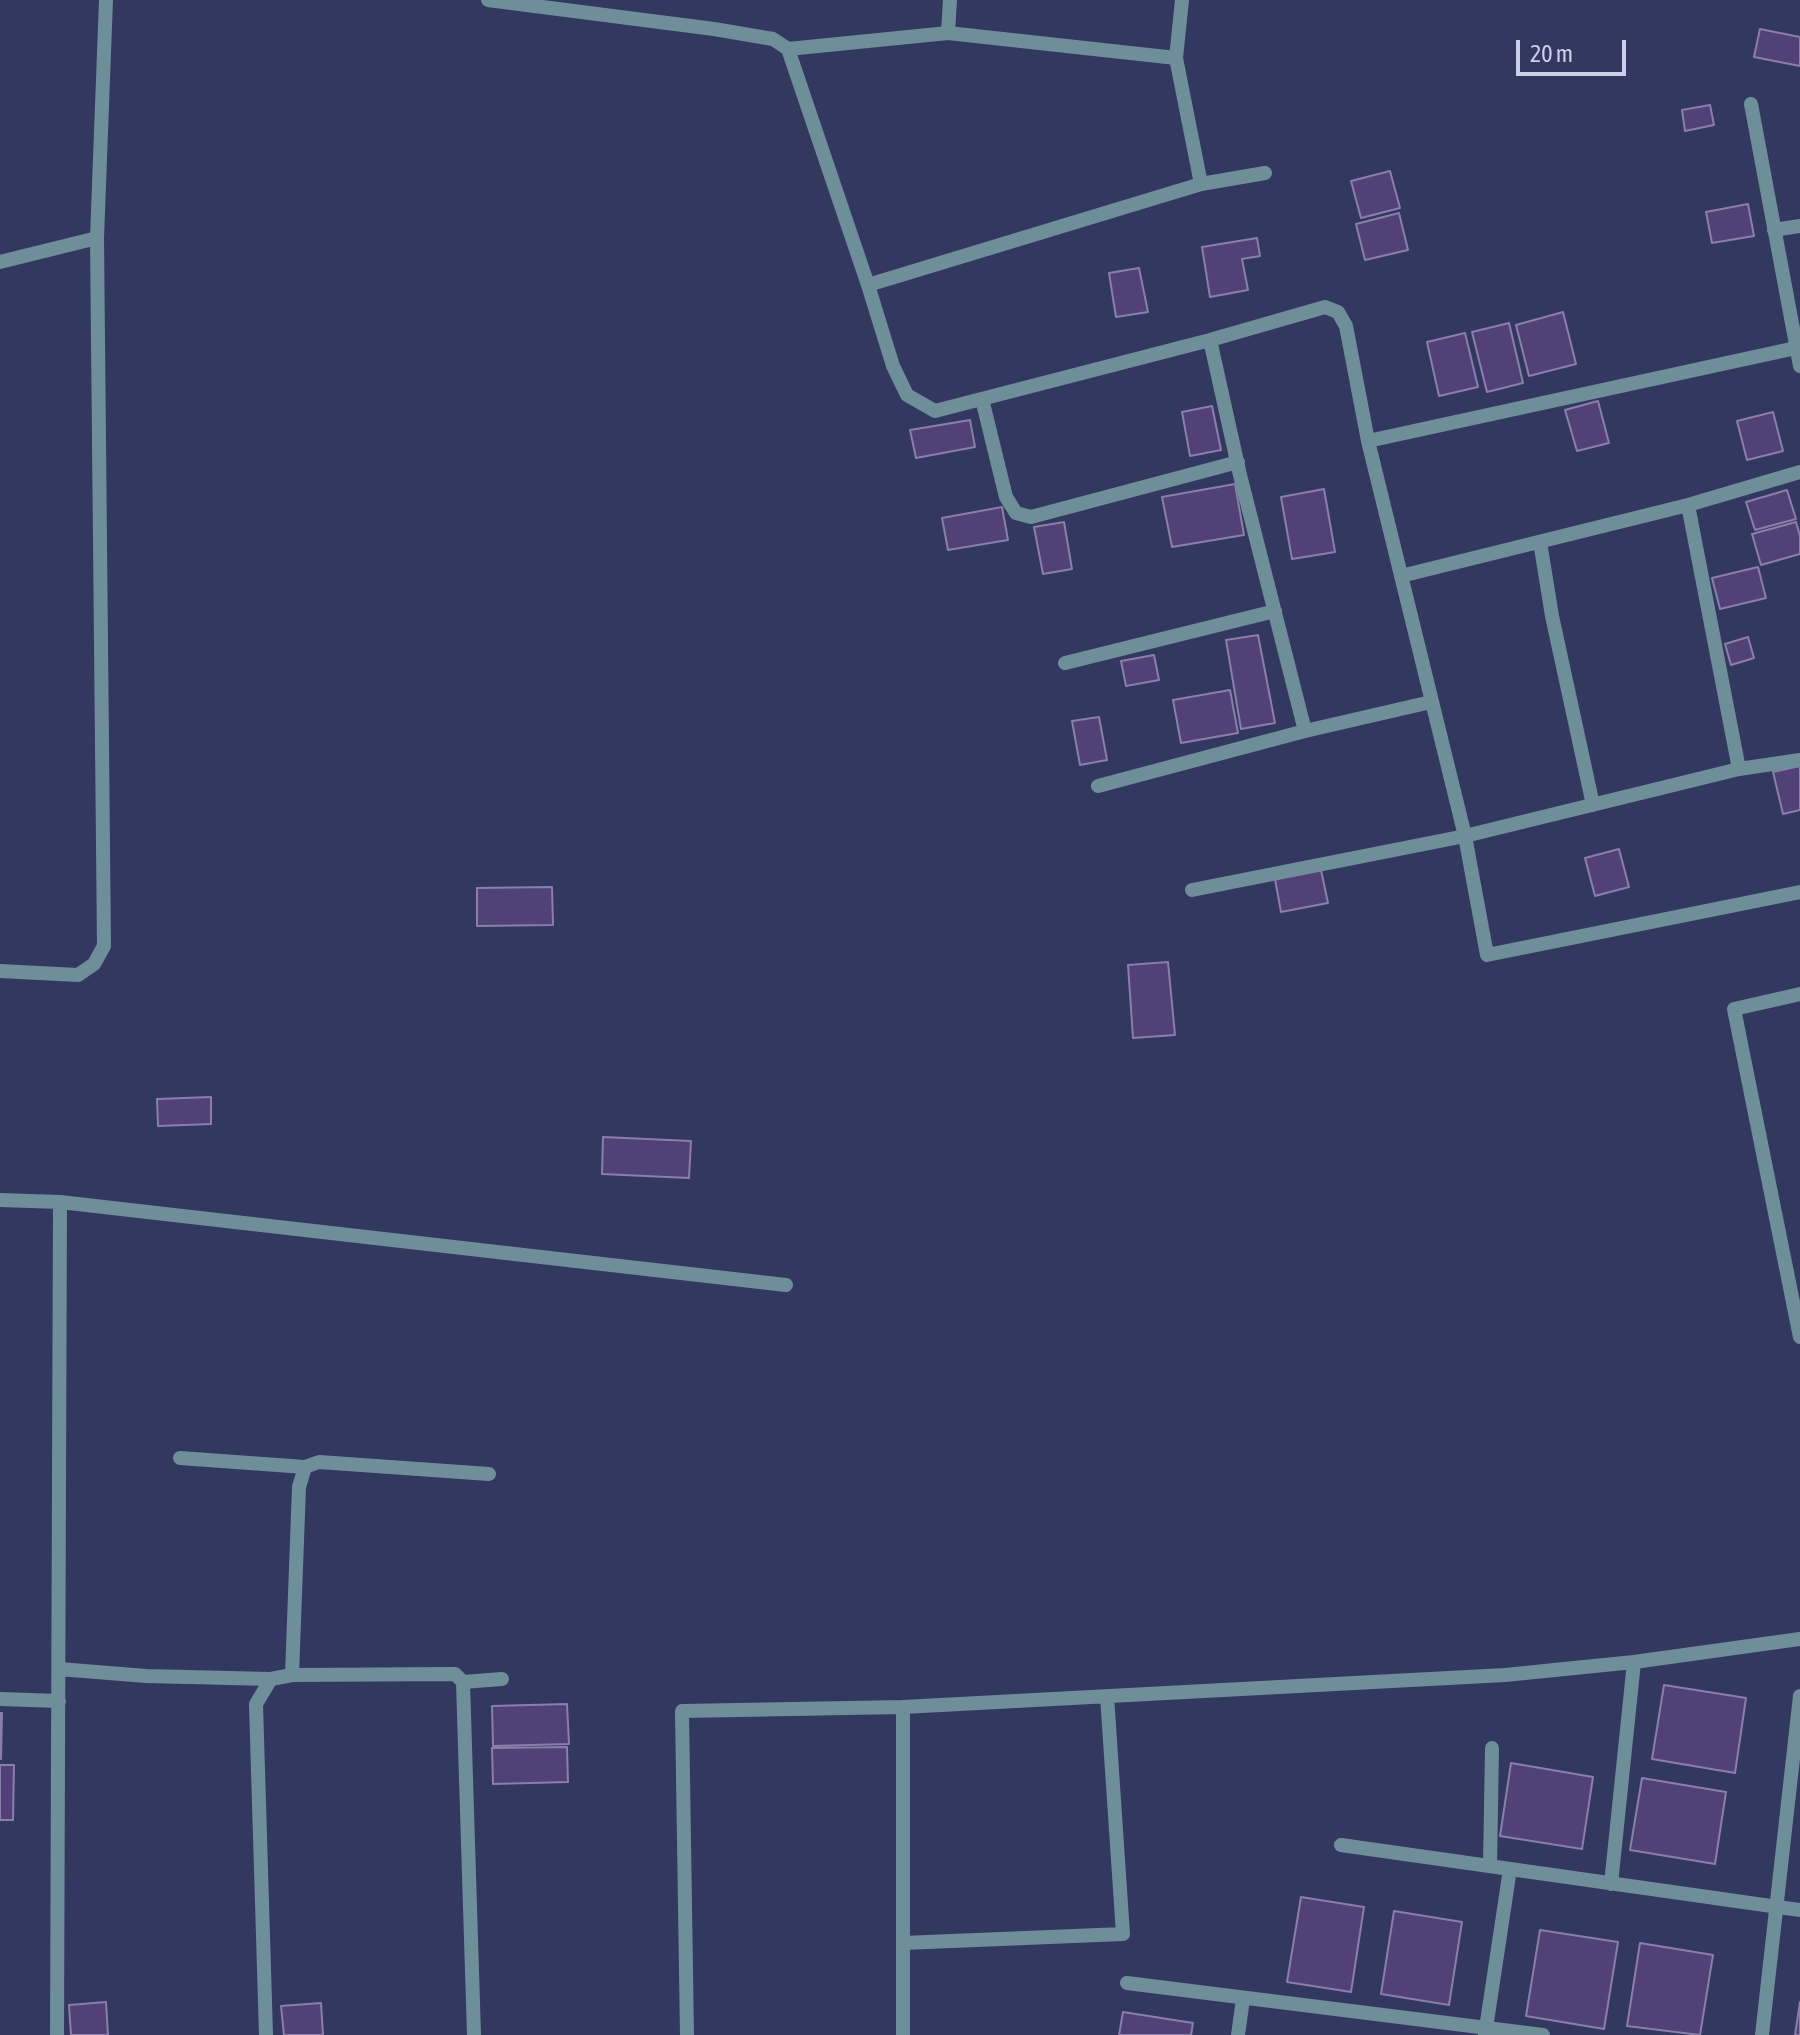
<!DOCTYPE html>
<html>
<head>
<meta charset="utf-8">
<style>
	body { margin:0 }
	#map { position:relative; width:1800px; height:2035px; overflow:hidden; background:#333860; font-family:"Asap Condensed",sans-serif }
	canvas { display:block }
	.scale { position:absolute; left:1516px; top:40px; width:110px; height:36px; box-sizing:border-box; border:4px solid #ccd1e9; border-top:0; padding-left:10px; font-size:24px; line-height:28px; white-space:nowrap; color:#ccd1e9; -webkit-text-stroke:6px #333860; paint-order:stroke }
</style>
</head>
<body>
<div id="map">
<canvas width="1800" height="2035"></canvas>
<div class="scale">20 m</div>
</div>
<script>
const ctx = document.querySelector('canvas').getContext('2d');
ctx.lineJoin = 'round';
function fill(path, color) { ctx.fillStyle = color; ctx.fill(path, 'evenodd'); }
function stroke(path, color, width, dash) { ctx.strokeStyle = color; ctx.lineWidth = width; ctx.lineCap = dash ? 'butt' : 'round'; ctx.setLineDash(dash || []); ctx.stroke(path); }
const building = new Path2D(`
	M1760,29L1800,37V66L1754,57Z
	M1710,105L1714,125L1685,131L1682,110Z
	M1390,171L1400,208L1361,218L1351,181Z
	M1748,204L1754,236L1712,243L1706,212Z
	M1399,213L1408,250L1365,260L1356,224Z
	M1257,238L1260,256L1242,259L1248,290L1210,297L1202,247Z
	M1139,268L1148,312L1116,317L1109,273Z
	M1563,312L1576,364L1529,376L1516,325Z
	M1509,323L1523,383L1487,392L1472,332Z
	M1465,333L1478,387L1439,396L1427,342Z
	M1598,401L1609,443L1577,451L1565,410Z
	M1212,406L1221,450L1190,456L1182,412Z
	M1773,412L1783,451L1747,460L1737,421Z
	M970,420L975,447L916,458L910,430Z
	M1235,484L1244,535L1172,547L1162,497Z
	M1324,489L1335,552L1292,559L1281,497Z
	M1787,490L1796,519L1755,530L1746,502Z
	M1002,507L1008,540L948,550L942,518Z
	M1064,522L1072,569L1043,574L1034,527Z
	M1796,522L1800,536V554L1761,565L1752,534Z
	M1758,567L1766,598L1720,609L1712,578Z
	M1258,635L1275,723L1241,729L1226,640Z
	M1748,637L1754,658L1731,665L1725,644Z
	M1154,655L1159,680L1126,686L1121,661Z
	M1230,690L1238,733L1181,743L1173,700Z
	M1099,717L1107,760L1080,765L1072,721Z
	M1800,766V810L1783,814L1773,772Z
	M1619,849L1629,887L1595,896L1585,858Z
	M1321,870L1328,903L1281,912L1275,879Z
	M552,887L553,925L477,926V888Z
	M1168,962L1175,1035L1133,1038L1128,965Z
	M211,1097V1124L158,1126L157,1099Z
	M603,1137L691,1141L689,1178L602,1174Z
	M1664,1685L1746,1698L1735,1773L1652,1759Z
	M567,1704L569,1744L493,1746L492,1706Z
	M0,1713H2L1,1759H0Z
	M567,1747L568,1782L493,1784L492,1748Z
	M1511,1763L1593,1777L1582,1849L1500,1836Z
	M0,1765H14L13,1820H0Z
	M1642,1778L1726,1792L1715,1864L1630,1850Z
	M1301,1897L1364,1907L1351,1992L1287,1982Z
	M1394,1911L1462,1922L1449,2005L1381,1994Z
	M1540,1930L1618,1942L1604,2029L1526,2016Z
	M1640,1943L1713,1955L1700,2035L1627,2026Z
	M106,2002L108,2035H71L69,2005Z
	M1800,2002V2035H1795Z
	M321,2003L323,2035H284L281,2006Z
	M1123,2012L1193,2023L1191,2035H1119Z`);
const minor = new Path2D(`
	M488,0L714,29L773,39L788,49L948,33L950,0
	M1182,0L1176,58L1201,184
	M948,33L1176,58
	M788,49L868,285L893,366L907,395L935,411L1210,340L1325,307L1338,312L1346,326L1368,441L1465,836L1487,955L1800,892
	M1751,104L1800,366
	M1774,230L1800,226
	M97,238L106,0
	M0,262L97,238L104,946L94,964L78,975L0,971
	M868,285L1201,184L1265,173
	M1210,340L1240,475L1305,731
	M982,399L1006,497L1016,513L1031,517L1238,462
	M1368,441L1800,347
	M1688,505L1739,769
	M1540,542L1552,616L1593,805
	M1401,576L1688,505L1800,472
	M1065,663L1275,611
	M1098,786L1305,731L1431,702
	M1192,890L1465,836L1739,769L1800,760
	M1800,994L1734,1009L1800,1337
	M0,1200L60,1202L786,1285
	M180,1458L305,1467L319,1462L489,1474
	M59,1669L146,1676L271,1679
	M292,1675L299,1487L305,1467
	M0,1699L59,1701
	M1341,1845L1800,1910
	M1490,1866L1492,1748
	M1611,1884L1634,1662
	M903,1943L1123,1934L1107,1696
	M1127,1983L1543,2035
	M57,2035L60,1202
	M266,2035L256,1704L271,1679L292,1675L455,1674L463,1682
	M474,2035L463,1682L502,1679
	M687,2035L682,1711L903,1707
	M903,2035V1707L1505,1675L1634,1662L1800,1639
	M1238,2035L1243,1999
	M1485,2035L1510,1869
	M1762,2035L1800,1696`);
fill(building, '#524177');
stroke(building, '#8a7eab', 2);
stroke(minor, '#6e8f99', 14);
</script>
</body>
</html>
